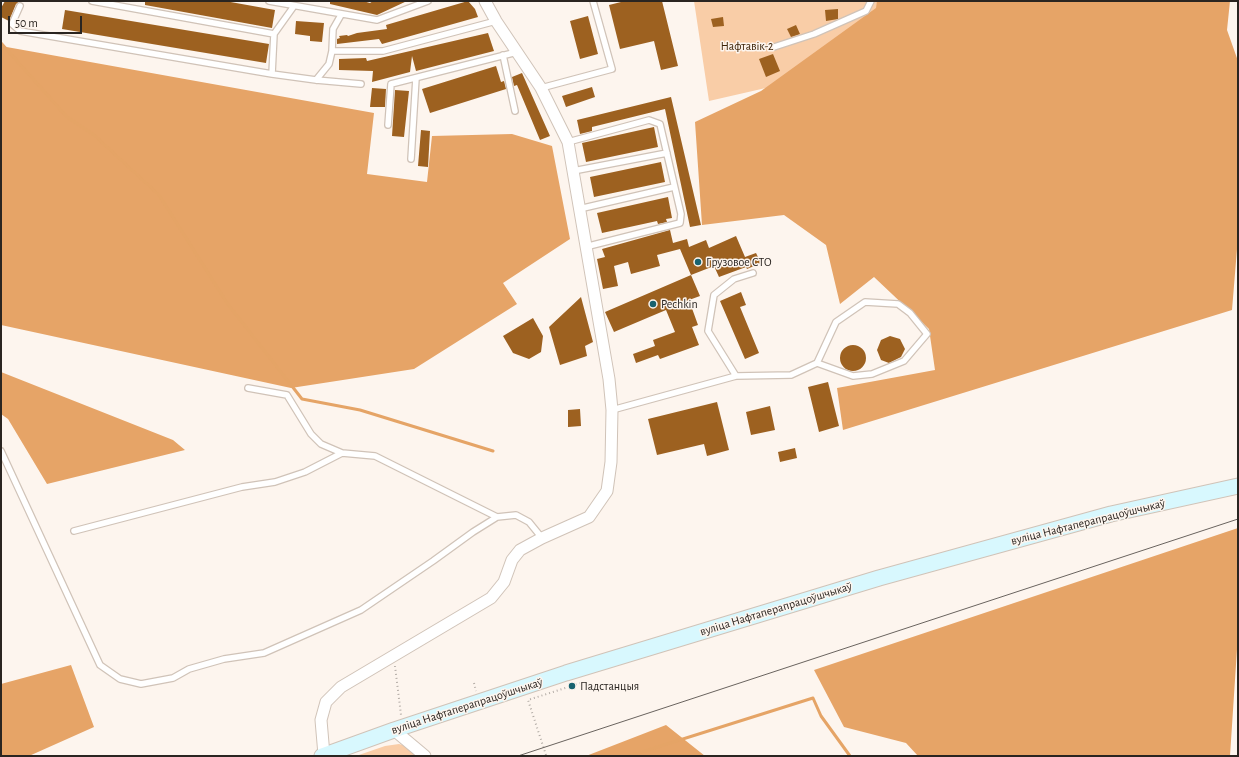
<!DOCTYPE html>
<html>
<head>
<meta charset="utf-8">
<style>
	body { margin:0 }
	#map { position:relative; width:1239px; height:757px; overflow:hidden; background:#fdf5ee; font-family:"Alegreya Sans",sans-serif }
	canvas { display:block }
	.frame { position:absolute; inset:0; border:2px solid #2a2521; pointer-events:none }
	.scale { position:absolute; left:8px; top:16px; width:74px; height:18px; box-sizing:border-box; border:2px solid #2a2521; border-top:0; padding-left:5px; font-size:12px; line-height:14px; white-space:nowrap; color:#2a2521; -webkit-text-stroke:3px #fdf5ee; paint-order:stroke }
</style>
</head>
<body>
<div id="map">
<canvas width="1239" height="757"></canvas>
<div class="frame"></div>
<div class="scale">50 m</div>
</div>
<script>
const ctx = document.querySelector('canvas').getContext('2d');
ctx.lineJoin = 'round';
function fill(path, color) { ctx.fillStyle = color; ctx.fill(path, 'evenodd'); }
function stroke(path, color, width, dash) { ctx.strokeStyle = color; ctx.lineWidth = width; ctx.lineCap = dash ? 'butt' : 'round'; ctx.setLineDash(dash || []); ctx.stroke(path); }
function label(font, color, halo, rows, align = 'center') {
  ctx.font = font + ' "Alegreya Sans",sans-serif'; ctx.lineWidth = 3; ctx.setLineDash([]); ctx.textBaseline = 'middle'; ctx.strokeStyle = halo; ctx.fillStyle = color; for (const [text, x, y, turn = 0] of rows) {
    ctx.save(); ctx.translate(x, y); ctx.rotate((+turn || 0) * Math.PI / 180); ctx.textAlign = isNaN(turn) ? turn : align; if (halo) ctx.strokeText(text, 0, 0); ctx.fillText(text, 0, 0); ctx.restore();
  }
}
const green = new Path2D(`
	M694,1H879V19L805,79L709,101Z
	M399,744L409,747L420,756H356L385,746Z`);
const forest = new Path2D(`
	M877,1H1230L1227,30L1238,61V237L1232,310L843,430L837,388L935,370L929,329L874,277L840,304L826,245L784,215L702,225L695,122L761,91L876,8Z
	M1,46L374,113L367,174L427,182L432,136L512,134L552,146L570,239L503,283L517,304L414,369L291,388L1,325Z
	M1,372L173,440L185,450L47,484L8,419L1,414Z
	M1238,528V634L1230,756H918L906,743L844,727L814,670Z
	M71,665L94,727L29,756H1V684Z
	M666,725L705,756H586Z`);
const stream = new Path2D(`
	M1,43L67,117L94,135L159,195L227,303L302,399L360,410L493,451
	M629,756L813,698L821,716L850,756`);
const building = new Path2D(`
	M5,1H20L16,4L9,21L1,17V8Z
	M145,1H225L275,10L272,28L145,5Z
	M330,1H363L370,3L373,1H407L377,15L330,4Z
	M468,1L475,9L478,17L382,44L379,39L337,44V39L340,38L339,36L347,35L348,36L357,33L387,29L386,25Z
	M625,1H662L678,66L661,70L654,41L620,49L609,5Z
	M838,9V19L826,21L825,10Z
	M65,10L269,44L266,63L62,29Z
	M588,16L598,54L580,59L570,21Z
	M723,17L724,26L713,27L711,19Z
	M296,21L324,23L322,42L310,41V36L295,34Z
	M796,25L800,34L791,37L787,29Z
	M488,33L494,51L416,71L412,56L410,72L372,82L373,71L339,70V59L366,58L367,61Z
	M773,54L780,71L766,77L759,59Z
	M496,66L501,82L504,81L506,89L430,113L422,89Z
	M522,73L550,136L540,140L517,85L514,86L512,77Z
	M592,87L595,97L566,107L562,96Z
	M372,88L386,89L385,107H370Z
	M395,90L409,91L404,137L392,136Z
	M671,97L701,225L690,227L665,109L592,127V131L580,134L577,120Z
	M654,127L658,147L586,162L582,143Z
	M421,130L430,131L428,167L418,166Z
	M661,162L665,182L594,197L590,177Z
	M668,197L672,218L666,219L667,222L658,224L657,221L602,233L597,213Z
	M670,230L673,243L687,239L689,247L706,240L709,248L736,236L745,257L756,253L761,263L747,269L746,267L719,277L714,266L691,275L680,249L657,255L660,266L631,274L628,262L614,266L618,286L603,289L597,259L605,257L602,249Z
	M691,275L700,296L689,300L698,325L692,327L699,345L660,359L658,355L636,363L633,354L655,346L653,340L675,332L666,310L614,332L605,312Z
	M741,292L746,305L740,307L759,353L745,359L720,301Z
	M581,297L593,342L585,346L587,356L560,365L549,327Z
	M533,318L543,336L541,352L529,359L513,353L503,336Z
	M890,336L900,339L905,349L901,357L889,363L881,360L877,350L881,340Z
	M840 358a13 13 0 1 1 26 0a13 13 0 1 1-26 0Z
	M828,382L839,426L819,432L808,387Z
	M717,402L729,450L707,456L704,444L657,455L648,419Z
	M770,406L775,430L751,435L746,412Z
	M580,409L581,426L568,427V410Z
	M795,448L797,458L780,462L778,452Z`);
const path = new Path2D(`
	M395,666L401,715
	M474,683L476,691
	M546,755L528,700L587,681`);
const lane = new Path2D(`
	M92,1L274,34
	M269,1L377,20L428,1
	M20,6L12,24L20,31L272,74L316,80L361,84
	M774,47L814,34L866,11L871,1
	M332,51H383L496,21
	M503,55L515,111
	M272,74L274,34L294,6
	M316,80L329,64L332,51L333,29L341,15
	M541,88L612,69L593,1
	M388,125L391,84L517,52
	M568,142L649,120L660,124L681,214L680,223L585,247
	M411,159L416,78
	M573,171L667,153
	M579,209L674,187
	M736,376L708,331L714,295L734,279L753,273
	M248,388L287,395L311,434L321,444L342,453
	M612,410L736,376L791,375L817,363L836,322L865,302L898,304L910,313L927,334L904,361L872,374L853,376L817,363
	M1,451L100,665L120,679L141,684L173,678L189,669L224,659L264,653L361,610L433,561L473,532L497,517L516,515L529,522L542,538
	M74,531L242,487L275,482L305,472L342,453L375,456L497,517`);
const street = new Path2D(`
	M394,730L425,756
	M324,755L321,720L326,702L341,687L491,598L504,582L512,560L520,550L542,538L589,517L607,491L611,462L612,410L609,379L568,142L541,88L496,21L485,1`);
const secondary = new Path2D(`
	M322,756L394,730L566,673L879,578L1111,514L1238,486`);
const tram = new Path2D(`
	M518,756L1238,519`);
const markers = [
	[698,262,4,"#18626f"],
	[653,304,4,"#18626f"],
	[572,686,4,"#18626f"]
];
const parkNames = [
	["Нафтавік-2",747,46]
];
const poiNames = [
	["Грузовое СТО",706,262],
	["Pechkin",661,304],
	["Падстанцыя",580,686]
];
const streetNames = [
	["вуліца Нафтаперапрацоўшчыкаў",1088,522,-14],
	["вуліца Нафтаперапрацоўшчыкаў",776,609,-17],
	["вуліца Нафтаперапрацоўшчыкаў",467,706,-18]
];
fill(green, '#f9cda7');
fill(forest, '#e6a467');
stroke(stream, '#e5a466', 3);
fill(building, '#9d6120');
stroke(lane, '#d0c3b8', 8);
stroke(street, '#d0c3b8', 13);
stroke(secondary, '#d0c3b8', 17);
stroke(path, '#b3aca6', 2, [1, 3]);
stroke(lane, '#fff', 5.5);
stroke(street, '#fff', 11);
stroke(secondary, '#d8f8fe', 15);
stroke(tram, '#69635e', 1);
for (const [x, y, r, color] of markers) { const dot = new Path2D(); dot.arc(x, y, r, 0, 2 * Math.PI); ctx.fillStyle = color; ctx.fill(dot); stroke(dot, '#fdf5ee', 1.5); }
label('12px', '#3c2206', '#fdf5ee', parkNames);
label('12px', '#2a2521', '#fdf5ee', poiNames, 'left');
label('12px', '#2a2521', '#fdf5ee', streetNames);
</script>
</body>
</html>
